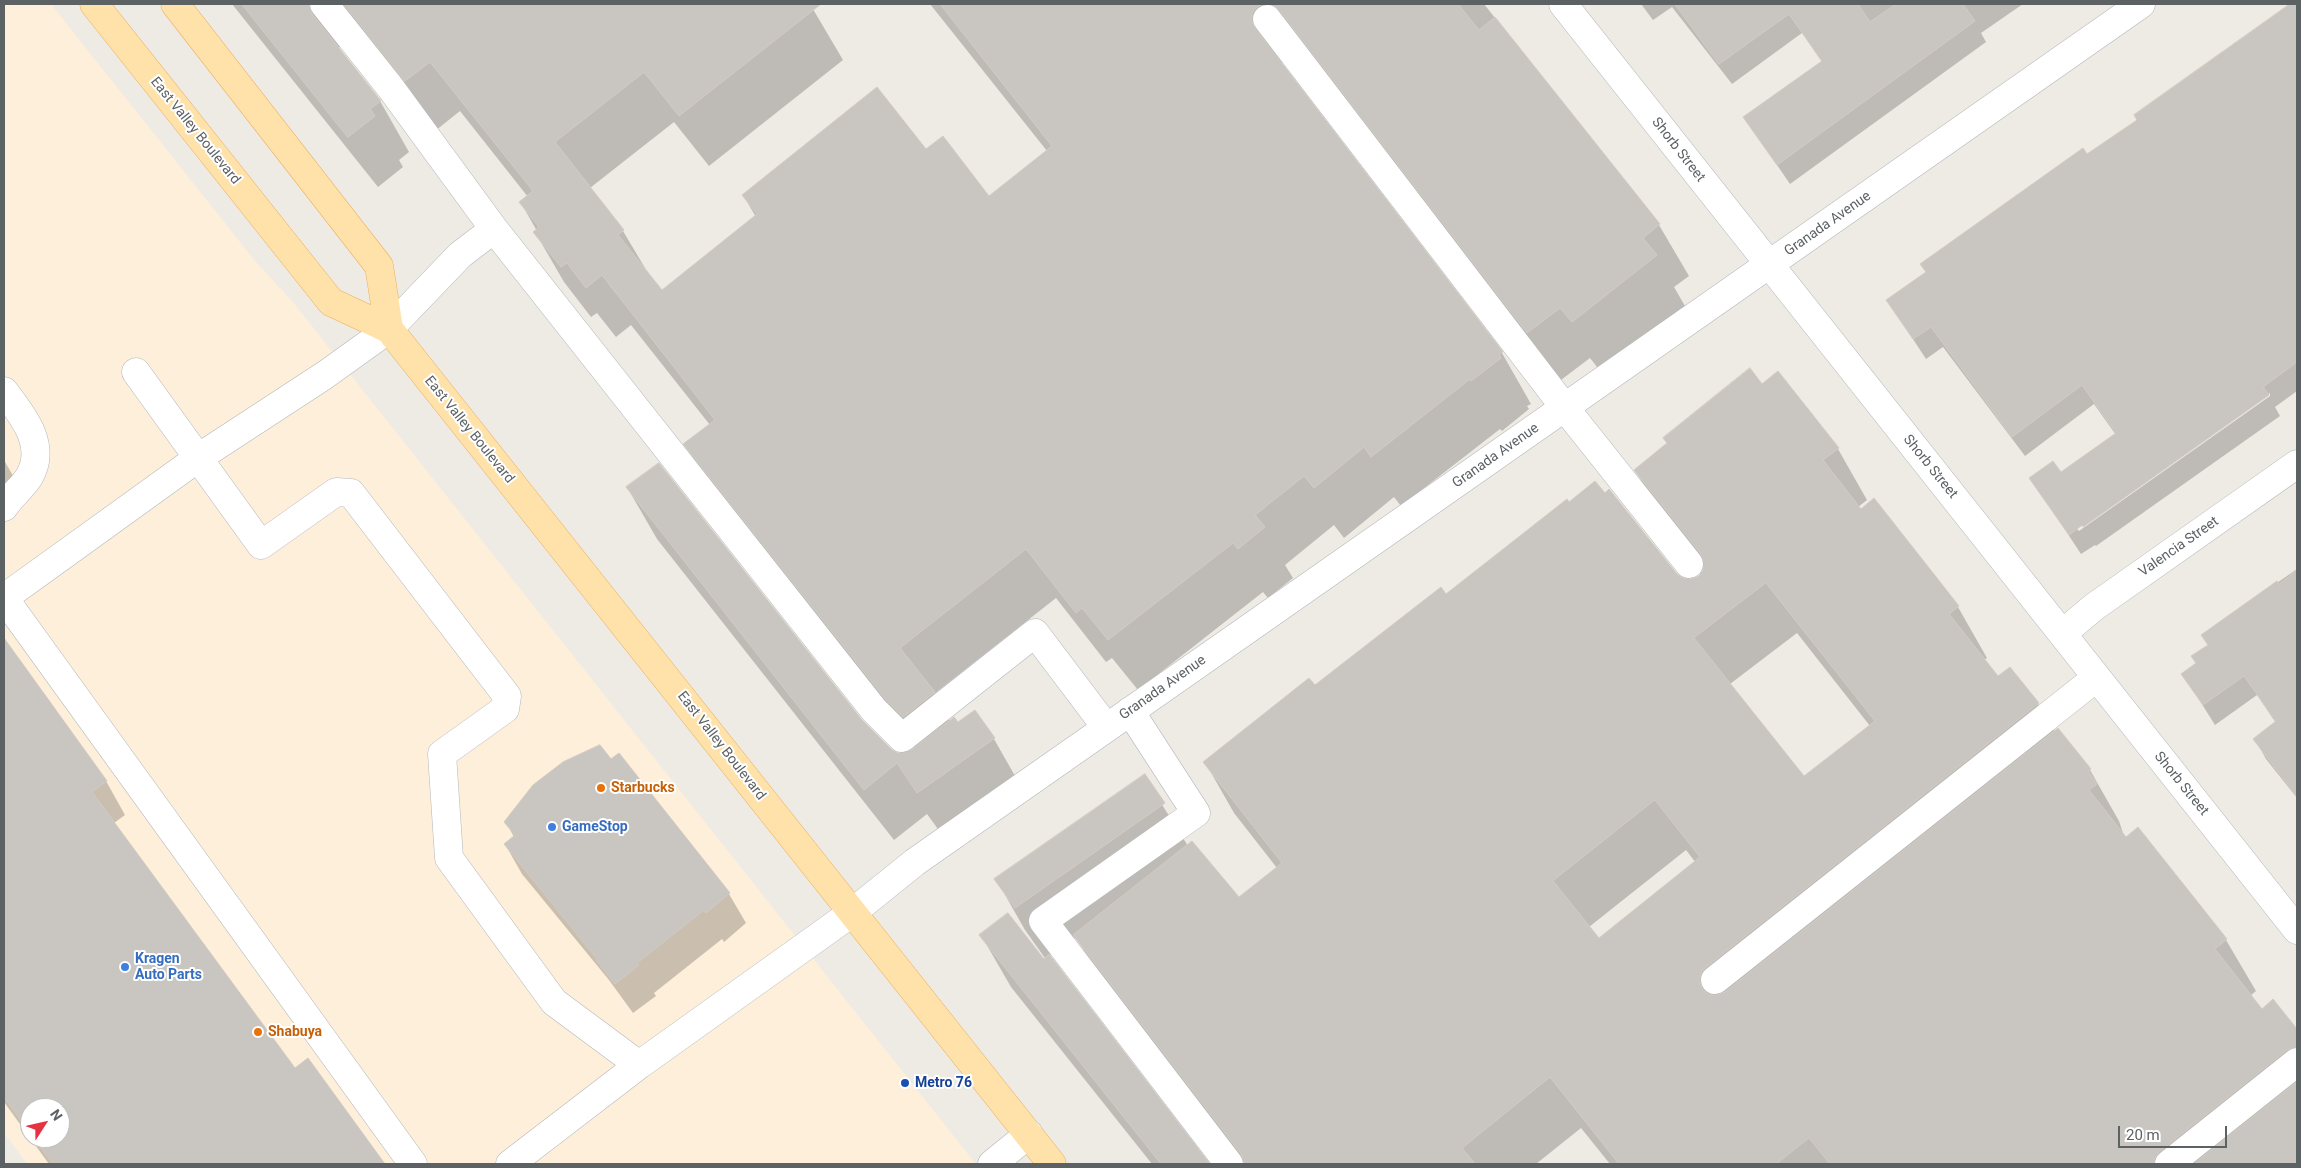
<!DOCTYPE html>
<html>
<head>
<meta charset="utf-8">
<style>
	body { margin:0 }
	#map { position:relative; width:2301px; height:1168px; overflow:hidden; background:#eeeae4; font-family:Roboto,sans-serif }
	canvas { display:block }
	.frame { position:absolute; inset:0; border:5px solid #5c6164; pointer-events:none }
	.north { position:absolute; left:20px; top:1098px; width:50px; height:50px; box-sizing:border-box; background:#fff; border:1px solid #bec0c1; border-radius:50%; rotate:55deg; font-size:14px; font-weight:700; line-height:20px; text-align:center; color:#5c6164 }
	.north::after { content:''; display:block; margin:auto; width:18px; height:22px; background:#e63241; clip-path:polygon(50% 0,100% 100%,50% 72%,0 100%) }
	.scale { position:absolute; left:2118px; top:1126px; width:109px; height:22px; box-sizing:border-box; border:2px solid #5c6164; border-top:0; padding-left:6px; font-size:15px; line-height:18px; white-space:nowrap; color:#5c6164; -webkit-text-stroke:4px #fff; paint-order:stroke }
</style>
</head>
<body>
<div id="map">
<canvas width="2301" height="1168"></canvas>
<div class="frame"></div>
<div class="north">N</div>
<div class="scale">20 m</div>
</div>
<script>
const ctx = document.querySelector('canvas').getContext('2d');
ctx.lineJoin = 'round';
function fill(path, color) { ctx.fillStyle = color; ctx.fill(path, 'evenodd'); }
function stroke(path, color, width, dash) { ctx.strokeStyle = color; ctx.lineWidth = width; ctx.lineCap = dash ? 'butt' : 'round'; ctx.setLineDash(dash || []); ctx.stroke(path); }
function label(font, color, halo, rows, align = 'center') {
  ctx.font = font + ' Roboto,sans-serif'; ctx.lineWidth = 4; ctx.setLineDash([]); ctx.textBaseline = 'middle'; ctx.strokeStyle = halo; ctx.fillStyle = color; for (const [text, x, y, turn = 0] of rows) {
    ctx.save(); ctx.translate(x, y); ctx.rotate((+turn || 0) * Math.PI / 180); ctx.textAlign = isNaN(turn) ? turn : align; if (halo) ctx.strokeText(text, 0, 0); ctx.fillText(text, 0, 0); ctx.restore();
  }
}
const commercial = new Path2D(`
	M4,4H51L256,262L293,302L976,1164H27L4,1133ZM30,1108H60V1138H30Z`);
const shadow = new Path2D(`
	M232,4H810L843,60L709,166L674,122L590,188L623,231L651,278L661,292L756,217L743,195L926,151L989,198L1047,151L930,4H1484L1659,225L1689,276L1674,287L1685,306L1601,372L1590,358L1557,383L1287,57L1281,65L1502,353L1531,404L1527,406L1529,409L1502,431L1500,429L1401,506L1394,497L1344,538L1334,525L1285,565L1293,578L1268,598L1263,592L1138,690L1112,658L1106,662L1056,598L934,694L950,722L957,724L975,712L994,739L1023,790L948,843L927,814L894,840L657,539L627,487L890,750L898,754L915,749L714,494L685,444L710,425L631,325L616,337L597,313L591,317L564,282L535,232L537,231L521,203L528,197L460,111L435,131L343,43L338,49L380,101L409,152L399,160L403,167L378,187Z
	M1641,4H2023L1981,33L1986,42L1790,184L1744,117L1822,62L1802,33L1732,84L1672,7L1653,20Z
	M2261,26L2297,79V391L2275,407L2280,416L2096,546L2095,545L2081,554L2031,478L2061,474L2116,435L2094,404L2025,456L1943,347L1926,359L1888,301L1927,273L1922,265L2138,120ZM2270,393V396L2079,531L2077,529Z
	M1761,385L1838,449L1867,500L1858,507L1958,607L1987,658L1984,660L1998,678L2010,668L2038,704L2055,732L2090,770L2119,821L2125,839L2138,829L2226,940L2256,991L2250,996L2261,1011L2273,1001L2297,1031V1164H1610L1581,1128L1536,1164H1241L1105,987L1076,937L1049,956L1208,1164H1152L1011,987L981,935L1045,962L1047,961L1025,930L996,879L1144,776L1188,846L1238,899L1277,868L1234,813L1205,762L1446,596L1569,504L1682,579L1691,581L1699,578L1704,570L1665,521L1635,470ZM1797,633L1870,726L1804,778L1730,684ZM1686,850L1696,863L1599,940L1589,927Z
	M4,460L16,481L4,489Z
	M2297,569V798L2266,759L2255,739L2276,723L2257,695L2215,725L2183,674L2197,664L2209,646L2202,635Z
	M4,640L106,781L125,815L114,823L295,1070L308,1060L383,1164H49L30,1138H60V1108H30V1138L4,1102Z
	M506,822L729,894L746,923L724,942L722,939L654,993L656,996L633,1013L609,980L522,874L505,844L514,837Z`);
const building = new Path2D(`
	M242,4H309L312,14L381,101L370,109L375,116L348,137Z
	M344,4H821L679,116L644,72L555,142L624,230L618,235L662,290L757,214L742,195L877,87L926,149L943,136L989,196L1052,146L940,4H1264L1257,7L1252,13V22L1255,28L1503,352L1499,355L1501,358L1471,381L1470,379L1371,457L1364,447L1314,488L1304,476L1255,515L1265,527L1238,549L1233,543L1108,640L1082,608L1076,613L1026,549L900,648L935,692L903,717L886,700L683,444L715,420L677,371L602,275L586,288L567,263L561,267L533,232L539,227L519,202L533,191L430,62L405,81Z
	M1267,4H1458L1479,30L1495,17L1660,224L1643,238L1657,255L1572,322L1560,308L1527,333L1279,10L1273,5Z
	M1675,4H1858L1870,22L1896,4H1963L1975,21L1777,165L1743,117L1822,61L1789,14L1719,64Z
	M2290,4H2297V362L2263,387L2269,395L2083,527L2082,525L2069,535L2029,478L2053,461L2061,472L2116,433L2082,385L2012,437L1931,327L1913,339L1886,300L1926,272L1920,264L2083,148L2087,154L2137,120L2134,115Z
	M1750,368L1762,384L1778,371L1839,448L1823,460L1861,509L1874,498L1959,606L1949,614L1998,676L2010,667L2039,703L1705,968L1701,974L1700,982L1703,990L1710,995H1717L1725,992L2058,728L2091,769L2088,771L2097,784L2089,790L2126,837L2138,827L2227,939L2215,949L2262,1009L2273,999L2297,1029V1047L2287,1050L2159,1152L2155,1158L2154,1164H1830L1809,1138L1776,1164H1619L1550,1077L1462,1148L1475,1164H1244L1241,1154L1073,935L1192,841L1239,897L1282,863L1203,762L1309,678L1315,685L1441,587L1446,594L1567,499L1569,502L1595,481L1605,493L1609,489L1677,574L1683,578L1691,579L1699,576L1703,570L1704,562L1701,554L1634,470L1667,443L1663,438ZM1766,583L1875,721L1804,776L1694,638ZM1655,800L1700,857L1599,938L1553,881Z
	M659,463L862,720L891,749L898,753L911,750L954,717L958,722L975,710L995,738L917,793L897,763L864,790L626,487Z
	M2297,570V797L2253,739L2276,721L2244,676L2203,705L2181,674L2196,663L2191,656L2208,645L2201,635L2277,581L2279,584Z
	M4,638L107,781L92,792L295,1068L308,1058L385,1164H53L34,1138H60V1108H30V1133L4,1097Z
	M600,745L611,759L619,753L730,893L706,913L704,910L637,963L639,965L615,984L596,960L597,959L504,844L515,835L504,822L533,785L563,762Z
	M1145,774L1165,803L1015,908L994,879Z
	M1008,913L1044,959L1049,954L1210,1164H1161L979,935Z
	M2297,1082V1164H2194Z`);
const minor = new Path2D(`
	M324,4L390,87L494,229L874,710L902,738L1035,633L1106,727
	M1563,4L2297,930
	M1267,19L1565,408L1689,564
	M136,372L261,545L336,492L351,493L507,696L505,709L442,754L449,858L554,1002L639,1065
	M4,391C22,415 48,445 29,477C22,488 11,496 4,507
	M4,598L413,1164
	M4,598L198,458L325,375L389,329L460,255L494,229
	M2063,633L2094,607L2297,464
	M1130,711L1196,813L1043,921L1229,1164
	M1715,980L2096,678
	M510,1164L639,1065L853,912L915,862L2141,4
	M992,1164L1029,1134
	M2169,1164L2297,1062`);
const major = new Path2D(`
	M94,4L331,302L389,329L1052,1164
	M175,4L379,266L389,329`);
const markers = [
	[601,788,5,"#e8710a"],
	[552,827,5,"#3f7fe0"],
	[125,967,5,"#3f7fe0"],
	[258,1032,5,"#e8710a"],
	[905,1083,5,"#1a4fb4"]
];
const streetNames = [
	["East Valley Boulevard",195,131,51],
	["Shorb Street",1678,150,52],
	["Granada Avenue",1828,224,-35],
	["East Valley Boulevard",469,430,51],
	["Granada Avenue",1496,456,-35],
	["Shorb Street",1930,467,51],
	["Valencia Street",2179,547,-35],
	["Granada Avenue",1163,688,-35],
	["East Valley Boulevard",721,746,52],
	["Shorb Street",2181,784,51]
];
const foodNames = [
	["Starbucks",611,788],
	["Shabuya",268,1032]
];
const shopNames = [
	["GameStop",562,827],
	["Kragen",135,959],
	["Auto Parts",135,975]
];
const transitNames = [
	["Metro 76",915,1083]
];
fill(commercial, '#fdefda');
fill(shadow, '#0003');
fill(building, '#c9c5c0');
stroke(building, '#d3cbc2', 1);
stroke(minor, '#b2b6b9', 29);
stroke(major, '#efae5c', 29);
stroke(minor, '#fff', 28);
stroke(major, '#fee2aa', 28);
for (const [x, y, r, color] of markers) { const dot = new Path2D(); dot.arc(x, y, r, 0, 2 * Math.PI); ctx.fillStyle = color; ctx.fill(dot); stroke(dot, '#fff', 2); }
label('14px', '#5c6164', '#fff', streetNames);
label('bold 14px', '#c56008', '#fff', foodNames, 'left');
label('bold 14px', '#366cbe', '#fff', shopNames, 'left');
label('bold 14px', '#164399', '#fff', transitNames, 'left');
</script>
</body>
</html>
